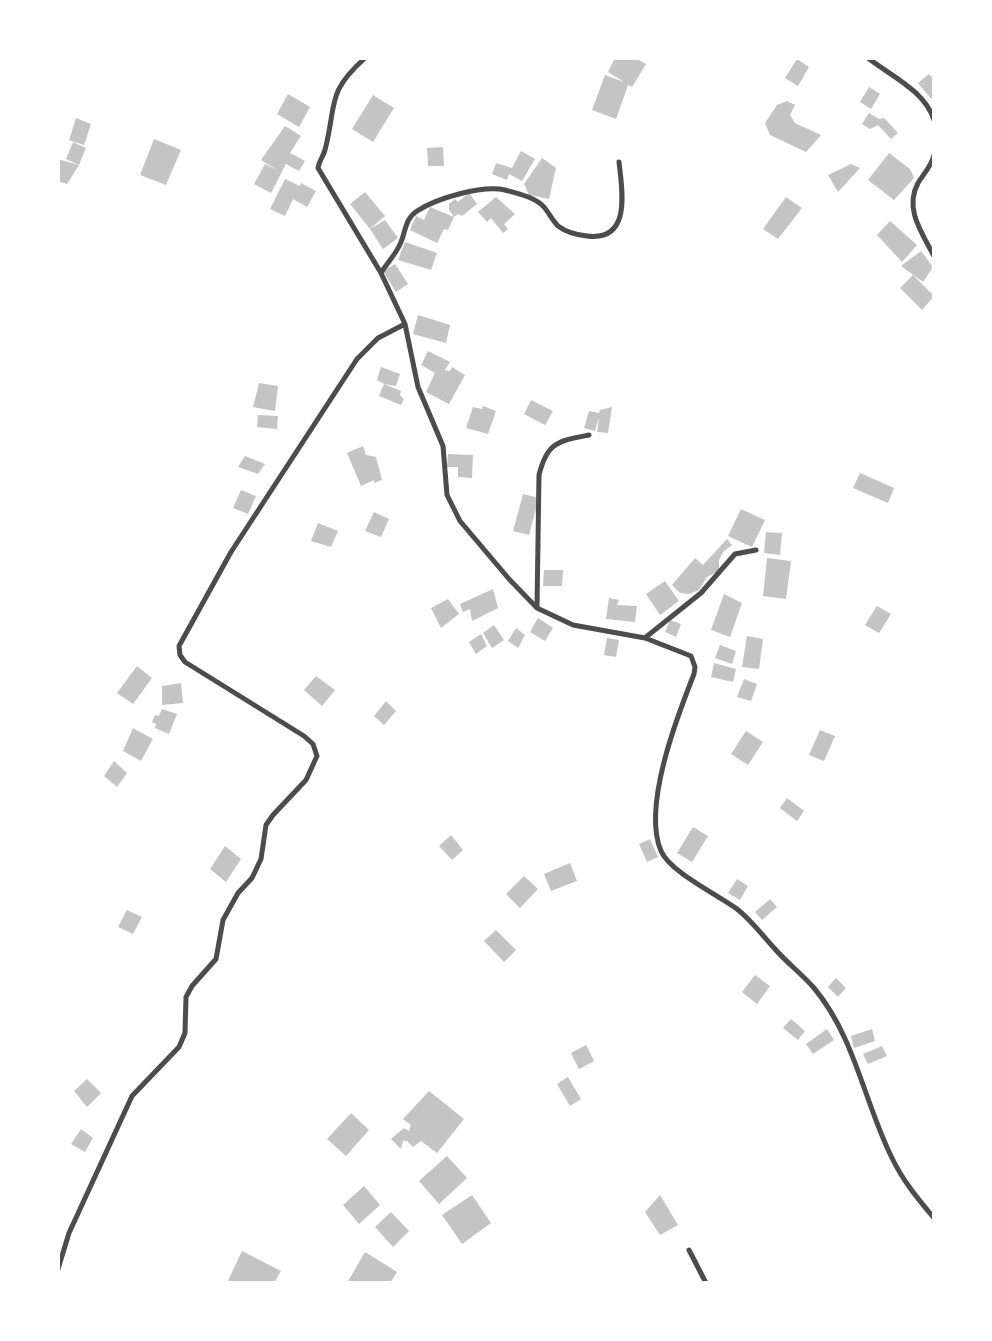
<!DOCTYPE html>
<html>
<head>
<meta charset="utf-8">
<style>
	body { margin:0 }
	#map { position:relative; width:992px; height:1341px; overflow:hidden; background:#fff; font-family:"Public Sans",sans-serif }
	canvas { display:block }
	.frame { position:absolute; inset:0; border:60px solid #fff; pointer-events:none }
</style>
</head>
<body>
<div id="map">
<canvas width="992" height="1341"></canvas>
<div class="frame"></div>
</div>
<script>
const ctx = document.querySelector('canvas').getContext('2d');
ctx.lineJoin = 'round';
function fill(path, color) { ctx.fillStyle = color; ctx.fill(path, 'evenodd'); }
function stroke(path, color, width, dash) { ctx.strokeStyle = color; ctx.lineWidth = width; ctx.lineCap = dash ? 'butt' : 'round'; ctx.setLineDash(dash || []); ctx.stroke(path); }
const building = new Path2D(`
	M615,58H635L646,64L632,87L628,85L616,119L592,110L605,75L624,82L608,72Z
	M797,59L809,67L798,86L785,78Z
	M929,74L934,80V102L918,83Z
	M869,87L880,94L871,109L860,102Z
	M288,94L310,107L299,127L277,114Z
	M373,95L394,108L373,142L352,129Z
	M787,101L795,105L790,115L795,123L821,135L806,152L770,135L765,123L777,105Z
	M869,113L879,119L884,118L898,133L891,139L878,125L870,129L862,124Z
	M76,118L91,124L84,145L69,140Z
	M285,126L301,136L290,153L305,161L299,171L286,164L271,193L254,184L265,164L277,170L261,160Z
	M154,139L181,150L166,185L140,175Z
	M73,142L86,148L79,165L66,159Z
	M443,147L444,166H428L427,148Z
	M521,151L535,159L522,181L509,174L507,180L492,174L496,163L512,168Z
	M889,153L910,169L914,178L894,200L868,180Z
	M542,158L556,168L549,199L529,195L524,184Z
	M58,159L79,165L67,184L58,181Z
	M851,164L860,168L838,192L828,175Z
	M285,179L300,186L301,183L316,191L307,207L293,199L285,216L270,209Z
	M365,192L385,216L370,229L350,204Z
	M469,193L477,204L462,216L458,214L454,217L449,210V204L455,199L458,202Z
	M496,197L515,214L504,224L508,229L503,233L491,218L487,222L478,212Z
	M786,197L802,208L778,239L763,229Z
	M430,207L454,217L448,230L444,229L437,243L410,230L416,216L424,220Z
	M385,220L398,238L383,249L370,229Z
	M890,221L917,245L902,262L877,235Z
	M405,242L437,253L431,270L398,260Z
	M921,251L933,267L923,282L901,266Z
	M395,264L408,284L396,292L383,271Z
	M913,275L934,296L922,310L900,288Z
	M418,315L450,325L446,343L413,334Z
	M428,351L450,362L445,370L450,371L452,367L465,375L449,404L426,392L435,373L421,365Z
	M381,367L400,374L396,386L384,384L377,380Z
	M259,383L278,386L275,411L253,407Z
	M384,384L401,391L400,395L404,399L401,405L379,396Z
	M531,400L553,411L545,425L524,414Z
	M483,406L496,411L488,434L466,428L473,407L482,409Z
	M612,407L608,433L597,432L599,417L595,431L584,428L589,411L599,413L600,410Z
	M258,415L278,416L277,429L257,427Z
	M363,446L366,455L376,457L382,480L374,483V480L361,486L347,453Z
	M448,454L473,455L472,478L458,477V467H447Z
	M245,456L265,464L258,474L238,467Z
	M860,473L894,488L888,503L853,488Z
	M241,490L256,496L248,514L233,508Z
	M523,494L539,498L529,535L513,531Z
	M741,509L765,520L752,547L728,536Z
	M374,512L389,519L381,537L365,531Z
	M318,523L338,531L331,547L311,541Z
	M766,532L782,533L780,555L764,553Z
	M727,539L732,545L724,551L719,560V571L707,577L699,590L689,594L680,593L672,585L695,558L703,565Z
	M767,558L791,561L786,599L763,596Z
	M544,570H563L562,586H543Z
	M665,581L679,601L660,615L646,594Z
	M493,589L498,608L472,621L470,609L463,612L460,604Z
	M724,594L742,603L730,637L711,630Z
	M609,598L619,600L617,605L637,606L635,622L606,619Z
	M448,599L459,614L441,628L431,608Z
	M877,606L891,614L879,633L865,625Z
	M538,618L553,628L545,641L530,632Z
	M670,620L681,624L676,637L665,632Z
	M494,625L504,640L492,648L483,633Z
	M516,628L525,635L518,648L508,641Z
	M481,634L487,646L476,654L469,642Z
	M747,636L763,639L759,669L742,667Z
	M607,638L619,640L616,657L604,655Z
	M720,645L736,651L732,664L715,658Z
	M714,663L736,669L733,682L711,677Z
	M137,666L152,678L133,704L117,693Z
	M316,676L335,690L322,706L304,690Z
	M744,679L757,684L751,701L737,697Z
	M181,683L183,703L162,705V686Z
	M386,701L396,711L384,725L374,716Z
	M162,709L177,714L169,734L155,728L156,724L152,722L155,715L159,716Z
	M133,728L153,739L141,761L123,751Z
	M820,730L835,736L824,761L809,755Z
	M746,731L763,742L748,765L731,754Z
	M114,761L127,773L117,787L104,776Z
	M787,798L804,811L797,821L780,808Z
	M693,827L708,836L692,862L677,853Z
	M451,835L463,850L452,860L439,846Z
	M650,839L658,857L647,862L639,844Z
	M225,846L241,859L226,882L210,869Z
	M570,863L577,881L551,891L544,874Z
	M524,876L538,889L520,908L506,894Z
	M737,879L748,886L740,900L728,893Z
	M770,899L777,907L762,920L755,912Z
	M127,910L142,917L133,934L118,927Z
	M496,930L516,950L504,962L484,941Z
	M755,975L770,986L757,1004L742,992Z
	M836,978L846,988L838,997L828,987Z
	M791,1019L805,1031L798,1040L783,1028Z
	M827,1029L834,1040L813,1054L806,1044Z
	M872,1029L875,1041L854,1048L851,1036Z
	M586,1045L594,1061L579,1069L571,1053Z
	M882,1046L887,1056L868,1064L863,1054Z
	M568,1077L581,1099L570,1106L557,1084Z
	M87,1079L101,1093L87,1107L74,1091Z
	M429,1091L464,1119L437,1153L421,1141L413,1147L407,1141H403L401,1149L391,1139L404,1128L409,1131L411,1125L403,1119Z
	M351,1113L369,1130L346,1156L327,1139Z
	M81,1129L93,1138L85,1152L71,1144Z
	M447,1156L467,1178L439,1204L419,1181Z
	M364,1186L380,1205L359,1224L343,1205Z
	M472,1195L491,1223L462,1244L442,1215Z
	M660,1195L678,1225L660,1235L645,1212Z
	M391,1212L409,1231L393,1247L375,1227Z
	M242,1251L281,1271L274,1283H227Z
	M365,1252L397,1272L390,1283H347Z`);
const minor = new Path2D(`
	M365,58C326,93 337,103 325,150C323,157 319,161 318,168L381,273L405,324L418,387L443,446L447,495L460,521L509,579L537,608L573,625L645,638L691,656L695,667L694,674C677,717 642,807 661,851C670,872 718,895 737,909C751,920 763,936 775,949C787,963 802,974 814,988C855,1037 864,1102 892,1158C903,1181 918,1199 934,1218
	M868,58C891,76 925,91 934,120
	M934,155C931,167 924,173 918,183C904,209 922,233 934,256
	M381,273C387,263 397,253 401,242C406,230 405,219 417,211C437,198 482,185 505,190C516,193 535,197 544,207C549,213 552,220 558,226C566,232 577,235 587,236C632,242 622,190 619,162
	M537,607L539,475C547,442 558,441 589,435
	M646,637L701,593L735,554L756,550
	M689,1250L706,1283
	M58,1269L69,1233L132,1096L179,1047L185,1033L186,997L192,986L216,959L223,920L238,893L252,878L261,859L266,825L273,815L306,780L317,756L313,744L304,736L185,662L180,655L179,646L231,552L357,359L378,338L405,324`);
fill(building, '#c4c4c4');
stroke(minor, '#4c4c4c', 5);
</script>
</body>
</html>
